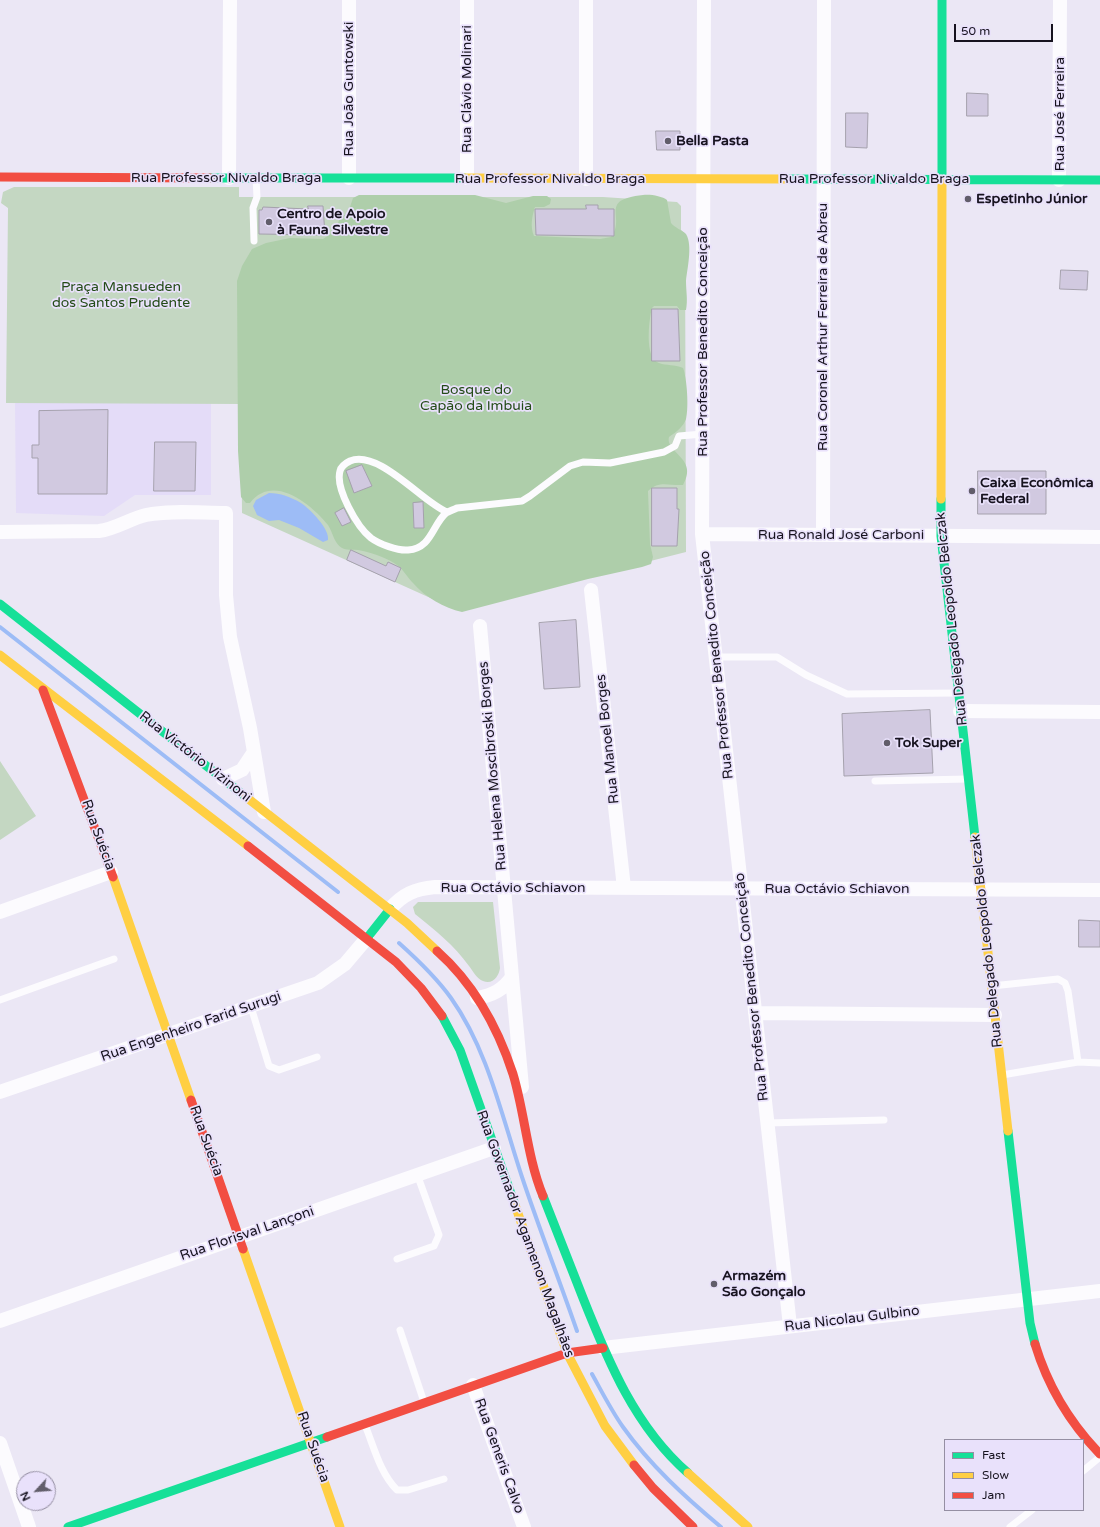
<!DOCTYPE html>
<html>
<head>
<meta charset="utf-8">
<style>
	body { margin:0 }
	#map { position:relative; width:1100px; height:1527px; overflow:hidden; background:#ebe7f5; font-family:"Varela Round",sans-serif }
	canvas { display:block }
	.legend { position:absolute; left:944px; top:1439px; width:140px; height:72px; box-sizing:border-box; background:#e9e1fb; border:1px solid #958fa3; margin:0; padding:5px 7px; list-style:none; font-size:12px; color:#17131f }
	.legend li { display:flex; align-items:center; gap:8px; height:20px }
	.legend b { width:20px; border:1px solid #958fa3 }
	.north { position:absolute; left:16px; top:1471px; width:40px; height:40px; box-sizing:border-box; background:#e9e1fb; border:1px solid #958fa3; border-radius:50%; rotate:244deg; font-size:11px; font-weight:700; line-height:16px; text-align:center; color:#17131f }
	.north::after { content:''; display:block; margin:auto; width:14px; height:18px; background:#615d6a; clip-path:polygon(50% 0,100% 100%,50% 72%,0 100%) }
	.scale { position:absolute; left:954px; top:24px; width:99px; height:18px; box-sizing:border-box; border:2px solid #17131f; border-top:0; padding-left:5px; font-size:12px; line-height:14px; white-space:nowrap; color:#17131f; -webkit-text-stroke:3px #e9e1fb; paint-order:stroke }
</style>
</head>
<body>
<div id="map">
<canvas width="1100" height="1527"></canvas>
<ul class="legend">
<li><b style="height:5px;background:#16e098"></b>Fast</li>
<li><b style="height:5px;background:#ffcf43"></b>Slow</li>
<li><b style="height:5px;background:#f24e42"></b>Jam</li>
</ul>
<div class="north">N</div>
<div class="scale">50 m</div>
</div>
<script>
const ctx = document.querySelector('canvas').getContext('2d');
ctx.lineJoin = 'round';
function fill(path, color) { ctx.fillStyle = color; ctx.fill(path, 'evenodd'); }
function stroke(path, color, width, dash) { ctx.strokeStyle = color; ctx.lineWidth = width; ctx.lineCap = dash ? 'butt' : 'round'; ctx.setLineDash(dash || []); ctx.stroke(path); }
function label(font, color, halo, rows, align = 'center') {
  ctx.font = font + ' "Varela Round",sans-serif'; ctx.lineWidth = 3.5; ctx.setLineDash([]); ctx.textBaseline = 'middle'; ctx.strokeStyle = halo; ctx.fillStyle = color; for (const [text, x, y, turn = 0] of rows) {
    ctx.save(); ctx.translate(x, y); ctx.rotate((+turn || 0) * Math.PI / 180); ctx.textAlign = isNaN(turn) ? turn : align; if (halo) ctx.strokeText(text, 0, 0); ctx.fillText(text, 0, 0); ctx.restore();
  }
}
const built = new Path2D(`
	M15,403H211V495H135L104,516L16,513Z`);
const green = new Path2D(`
	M14,187H239V197H603L677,202L681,206V230L685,234L686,552L457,610L242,513L241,404L6,403L8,208L1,203L3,192Z
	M0,761L36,816L0,840Z
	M418,902H493L500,968C499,976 493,985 483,981C477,979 473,971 469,966C454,945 435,930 415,914L413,907Z`);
const forest = new Path2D(`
	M359,195H475L506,203L533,196H547L551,199L550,204L544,207H535C532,216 530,227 534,236L600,239L611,237C627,217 597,200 643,195C650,194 662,196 667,200L671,223C675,228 682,230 686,234C693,245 687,270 686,281C686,291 688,300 686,310H680L677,306H654L652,308C649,319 644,359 659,363C667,366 674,364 683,368C687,378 689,408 686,419C684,426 675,433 669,437C665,453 699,458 683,485C669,486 659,480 648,491L650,544L653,557L651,564L642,567L588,579L462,612C444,608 425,597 413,583C408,578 403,569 397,565C389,559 373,553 363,551C357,549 348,551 342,548C334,543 333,533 328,525C311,504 273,473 250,503H246L241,497L238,451L237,281L242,266L252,249L266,243L290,238L323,239L329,235L336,228L340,218L348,213L353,198Z`);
const water = new Path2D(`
	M269,493C280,493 291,497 301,503C310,509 330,529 328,540L323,542L299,528L279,520L269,521L257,515L253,506L256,500Z`);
const stream = new Path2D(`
	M0,627L338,892
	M399,943C418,960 436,977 451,998C488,1050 502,1117 522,1177C539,1228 559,1279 577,1331
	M592,1374C602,1392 611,1410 623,1427C650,1465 685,1497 721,1527`);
const building = new Path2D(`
	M967,93L988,94V116H967Z
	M846,113H868L867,148L846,147Z
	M656,131H680V150H657Z
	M586,205H598V209H614V236L536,235L535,209H586Z
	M308,206H323L325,235L259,234V210H262L263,207L308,209Z
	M1061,270L1088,271L1087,290L1060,289Z
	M652,309H678L680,361H652Z
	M108,410L107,494H38V458H32V445H39V411Z
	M155,442H196L195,491H154Z
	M362,465L372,486L354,493L346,471Z
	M978,471H1046V514H978Z
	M652,488H677V509H679L677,546H652Z
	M423,502L424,528H414L413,503Z
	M344,508L351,522L342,526L335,513Z
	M351,550L386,566L388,562L401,568L395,582L347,560Z
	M576,620L580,687L544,689L539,623Z
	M930,710L933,773L844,776L842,714Z
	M1079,920L1100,921V947H1079Z`);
const lane = new Path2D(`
	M254,241L253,208L257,197L256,178
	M447,512C423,503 379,449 350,461C346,463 341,466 340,471C335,488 357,527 371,538C379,544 398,551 408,550C432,548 432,525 446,513C449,511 453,510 457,508L522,501L530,496L570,466L583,462L610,463L664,452L675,446L679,436L703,434
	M716,657H777L806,675L847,694L958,693
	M875,781L968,779
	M992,986L1058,979L1065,983L1068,991L1078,1062
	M0,1000L114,959
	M251,1007L269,1066L279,1070L317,1057
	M1002,1075L1078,1062L1100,1063
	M767,1123L884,1120
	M397,1259L434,1246L439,1235L417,1174
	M400,1330L424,1402
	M365,1425C374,1447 380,1473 397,1490H408L444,1479
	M1083,1471L1100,1457
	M1010,1527L1032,1510`);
const street = new Path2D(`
	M704,0L702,534L790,1326
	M229,178L230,0
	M349,178V0
	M467,178V0
	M586,179V0
	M1059,180L1060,0
	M0,532L99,531C116,529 129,519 146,515C170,510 201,513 226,513V595L230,637L250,728L264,812
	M702,534L1100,537
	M823,535L824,0
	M591,590L624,888
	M480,626L522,1087
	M960,711L1100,712
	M223,779L242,770L254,752
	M390,909C403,894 415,889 435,887L1100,890
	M0,912L111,872
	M477,998C493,995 503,990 512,977
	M755,1013L995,1015
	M0,1092L318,983L345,964L367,938
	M0,1321L494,1148
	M603,1348L1100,1291
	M473,1385L524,1527
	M0,1443L29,1527`);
const fast = new Path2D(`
	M210,178H464
	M787,179L1100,180
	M942,182V0
	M941,499V536L975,837
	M0,604L246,797
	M367,938L390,909
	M442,1016L460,1050L515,1205
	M1008,1131L1030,1323L1035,1344
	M543,1196C556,1230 570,1264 583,1298C608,1361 635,1427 688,1473
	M68,1527L327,1437`);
const slow = new Path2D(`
	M464,178L787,179
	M941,499L942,182
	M0,655L248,846
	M246,797L407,923L437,951
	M975,837L1008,1131
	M113,877L191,1100
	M515,1205L567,1353L605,1426L634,1465
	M243,1249L340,1527
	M688,1473L748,1527`);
const jam = new Path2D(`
	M0,177L210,178
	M43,690L113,877
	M248,846L396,962L421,988L442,1016
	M437,951C473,983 498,1028 513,1074C525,1114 527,1157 543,1196
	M191,1100L243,1249
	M1035,1344C1048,1387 1069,1422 1100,1454
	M327,1437L567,1353L603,1348
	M634,1465L653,1488L693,1527`);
const markers = [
	[668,141,4,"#615d6a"],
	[968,199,4,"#615d6a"],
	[269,222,4,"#615d6a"],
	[972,491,4,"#615d6a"],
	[887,743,4,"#615d6a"],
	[714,1284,4,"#615d6a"]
];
const streetNames = [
	["Rua João Guntowski",349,89,-90],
	["Rua Clávio Molinari",467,89,-90],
	["Rua José Ferreira",1060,114,-90],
	["Rua Professor Nivaldo Braga",226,178],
	["Rua Professor Nivaldo Braga",550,179],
	["Rua Professor Nivaldo Braga",874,179],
	["Rua Coronel Arthur Ferreira de Abreu",823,327,-90],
	["Rua Professor Benedito Conceição",703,342,-90],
	["Rua Ronald José Carboni",841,535],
	["Rua Delegado Leopoldo Belczak",952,619,-96],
	["Rua Professor Benedito Conceição",717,665,-96],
	["Rua Manoel Borges",608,739,-96],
	["Rua Victório Vizinoni",195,757,38],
	["Rua Helena Moscibroski Borges",493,766,-95],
	["Rua Suécia",98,835,70],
	["Rua Octávio Schiavon",513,888],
	["Rua Octávio Schiavon",837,889],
	["Rua Delegado Leopoldo Belczak",987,941,-96],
	["Rua Professor Benedito Conceição",752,987,-96],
	["Rua Engenheiro Farid Surugi",191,1027,-19],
	["Rua Suécia",206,1141,70],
	["Rua Florisval Lançoni",247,1234,-19],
	["Rua Governador Agamenon Magalhães",525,1234,70],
	["Rua Nicolau Gulbino",852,1319,-7],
	["Rua Suécia",313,1447,71],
	["Rua Generis Calvo",499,1456,70]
];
const poiNames = [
	["Bella Pasta",676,141],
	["Espetinho Júnior",976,199],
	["Centro de Apoio",277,214],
	["à Fauna Silvestre",277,230],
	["Caixa Econômica",980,483],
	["Federal",980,499],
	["Tok Super",895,743],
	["Armazém",722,1276],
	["São Gonçalo",722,1292]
];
const parkNames = [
	["Praça Mansueden",121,287],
	["dos Santos Prudente",121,303],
	["Bosque do",476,390],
	["Capão da Imbuia",476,406]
];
fill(built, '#e4dcf8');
fill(green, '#c4d7c2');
fill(forest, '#aeceaa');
fill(water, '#9dbcf6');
stroke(stream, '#9dbcf6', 4);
fill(building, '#d1c9e0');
stroke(building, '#a5a1ad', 1);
stroke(lane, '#fcfbfe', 7);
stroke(street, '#fcfbfe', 14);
stroke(fast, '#16e098', 9);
stroke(slow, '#ffcf43', 9);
stroke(jam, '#f24e42', 9);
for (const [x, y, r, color] of markers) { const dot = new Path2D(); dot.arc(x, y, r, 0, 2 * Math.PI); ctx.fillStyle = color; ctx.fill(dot); stroke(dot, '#e9e1fb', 1.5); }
label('14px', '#17131f', '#e9e1fb', streetNames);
label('bold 14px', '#17131f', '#e9e1fb', poiNames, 'left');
label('14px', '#234b17', '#e9e1fb', parkNames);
</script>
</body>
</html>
